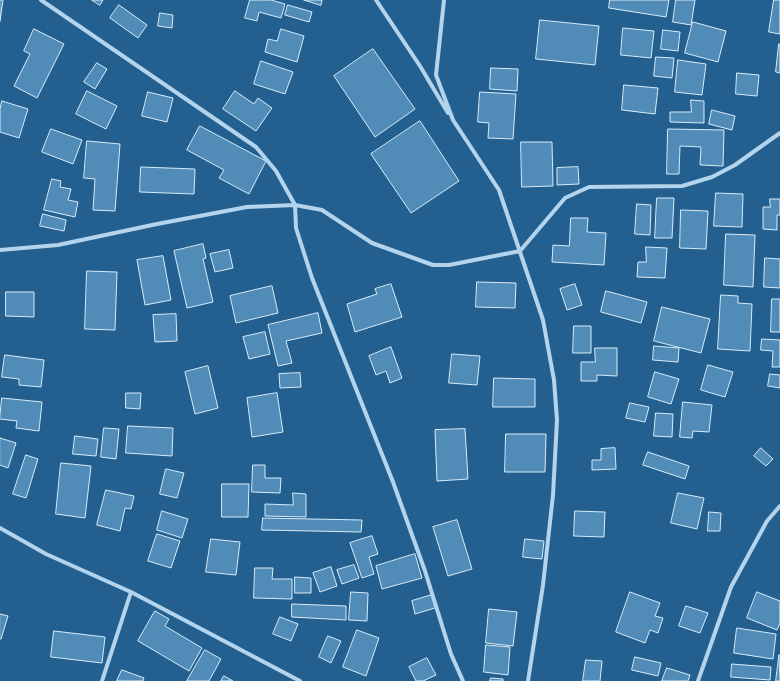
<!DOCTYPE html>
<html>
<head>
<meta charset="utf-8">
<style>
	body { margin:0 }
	canvas { display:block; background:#23608f }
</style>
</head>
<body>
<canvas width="780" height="681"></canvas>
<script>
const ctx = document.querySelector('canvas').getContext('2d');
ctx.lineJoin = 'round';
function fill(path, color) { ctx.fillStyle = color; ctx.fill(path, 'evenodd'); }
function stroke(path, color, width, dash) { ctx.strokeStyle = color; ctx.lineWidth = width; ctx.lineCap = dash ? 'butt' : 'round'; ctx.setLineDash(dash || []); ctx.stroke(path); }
const building = new Path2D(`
	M0,0H3L0,21Z
	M92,0H103L100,5Z
	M250,0H271L285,4L281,18L259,12L257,21L245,18Z
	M304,0H322L321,5Z
	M610,0H669L666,17L609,8Z
	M676,0H695L691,25L673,22Z
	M774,0H780V34L769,32Z
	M119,5L147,25L138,38L110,18Z
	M288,5L312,12L309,22L285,15Z
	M160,13L173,15L172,28L158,26Z
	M540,20L599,26L595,65L536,59Z
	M693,22L726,31L718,62L685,53Z
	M623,28L654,31L651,58L621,55Z
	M34,29L64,44L37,98L14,86L30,54L24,51Z
	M281,29L304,36L297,62L265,52L268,39L277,41Z
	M663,30L680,32L678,51L661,49Z
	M779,44H780V73L776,72Z
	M373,49L415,109L375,137L334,76Z
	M656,57L674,58L672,78L654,76Z
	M678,60L706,64L702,95L675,92Z
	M261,61L293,72L285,94L254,84Z
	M97,63L107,69L95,89L84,82Z
	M491,68L518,69L517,91L490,89Z
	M737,73L759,75L757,96L736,94Z
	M624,85L658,88L655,114L622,110Z
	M87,91L117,106L106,129L76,114Z
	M235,91L254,104L258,98L272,108L256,131L223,109Z
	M148,92L173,98L167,122L142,116Z
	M480,92L516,94L513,139L488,138L489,123L478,122Z
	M691,100L704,101V123L670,122V112H691Z
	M2,101L28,109L19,138L0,132V110Z
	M712,110L735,116L732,130L709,124Z
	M420,121L459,181L411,213L371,154Z
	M200,126L266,161L249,194L219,178L224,170L187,150Z
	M51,129L82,140L73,164L42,152Z
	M668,129L724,130L723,166L700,165L701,147L680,146L679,174H667Z
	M87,141L120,144L115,211L93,210L95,179L84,178Z
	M521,142H552L553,186L522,187Z
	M141,167L195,169L194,194L140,192Z
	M578,167L579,184L557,185V168Z
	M52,179L61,181L60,187L71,189L68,200L78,202L75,217L44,210Z
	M716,193L743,194L742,227L714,226Z
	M657,198H674L672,238H655Z
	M770,199H780V215H777V230L763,229V207H770Z
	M637,204L651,205L650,235L635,234Z
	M681,210L708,211L706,249L680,248Z
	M43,214L66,220L64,231L40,226Z
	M571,218H588L587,232L606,233L604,265L552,262L553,245L569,246Z
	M726,234L755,235L753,287L724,285Z
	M203,244L206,258L203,259L213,302L187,308L174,251Z
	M646,247L667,248L665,278L637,277L638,262H646Z
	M229,250L233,268L215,272L210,254Z
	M163,256L171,300L145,305L137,260Z
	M765,258L780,259V288L764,287Z
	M87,271L117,272L115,330L85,329Z
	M477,282L516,283L515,308L476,307Z
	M391,284L402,317L355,332L347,304L377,294L375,289Z
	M575,284L582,305L567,310L560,289Z
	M272,286L278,313L236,323L230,296Z
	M606,291L647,302L641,323L601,312Z
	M6,292H34V317L6,316Z
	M721,295L738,296V303L752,304L750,351L718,349Z
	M772,299H780V332H771Z
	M662,307L710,319L701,353L654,341Z
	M318,313L322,333L286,341L292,363L278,366L268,325Z
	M176,314L177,341L155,342L153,315Z
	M574,326H591V353H573Z
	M265,332L270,354L249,359L243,337Z
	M762,339L780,340V367H772L773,351L761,350Z
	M654,346L679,348L678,362L653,360Z
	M391,347L402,378L390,383L386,371L376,375L369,356Z
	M595,348H617V376L597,375V381H581V362H595Z
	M452,354L480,356L477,385L449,383Z
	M5,355L44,360L41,387L19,385V379L2,377Z
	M708,365L733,372L725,397L701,390Z
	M208,366L218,408L195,414L185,372Z
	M655,372L679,379L671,404L648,397Z
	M300,373L301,387L280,388L279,374Z
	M770,374L780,375V388L768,386Z
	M494,378L535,379V407H493Z
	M126,393H141L140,409L126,408Z
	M277,393L283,432L252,437L247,398Z
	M2,398L42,402L39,431L16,428L17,421L0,419Z
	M683,402L712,405L709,432L693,431L692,438L680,437Z
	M630,403L649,407L645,422L626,418Z
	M656,413L673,414L672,437L654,436Z
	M128,426L173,428L172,456L126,453Z
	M104,428L119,429L116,459L101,457Z
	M465,429L468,479L437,481L435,430Z
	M506,434H546L545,472H505Z
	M75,436L98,439L96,456L73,454Z
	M0,438L16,443L8,468L0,465Z
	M615,448L616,469L592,470V460H601V449Z
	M761,448L773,459L766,466L754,456Z
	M648,452L689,466L685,479L643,465Z
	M26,455L38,459L26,498L13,494Z
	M61,463L91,466L85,518L56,514Z
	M253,465H265V478H281L280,493L252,492Z
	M166,469L184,473L177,498L160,494Z
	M222,484H249L248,517H222Z
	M106,490L134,496L131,509L125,508L120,531L97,525Z
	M293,493L306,494V517L265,516V504L293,505Z
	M678,493L704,498L697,529L671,523Z
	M162,511L188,519L182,538L157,530Z
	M575,511L605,512L604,537L574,536Z
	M709,512L721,513L720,531H708Z
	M263,518L362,520L361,532L262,530Z
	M457,520L472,569L448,576L433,527Z
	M157,534L180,541L171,568L148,561Z
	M372,536L378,554L369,557L374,574L362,578L350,543Z
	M211,539L240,542L236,575L206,572Z
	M525,539L544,541L542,559L523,557Z
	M415,554L422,578L382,589L376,566Z
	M354,565L359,578L342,584L337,570Z
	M331,567L337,586L320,592L313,573Z
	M255,568H273L272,579H292V599L254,598Z
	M295,577L311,578V593H295Z
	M351,592L368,593L367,621L349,620Z
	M630,592L660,603L655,616L663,618L658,633L650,630L645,643L616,632Z
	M757,592L780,601V623L777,630L747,618Z
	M432,595L435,608L415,614L412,601Z
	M292,604L346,606V620L292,617Z
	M686,606L708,613L700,633L679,626Z
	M489,609L517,612L513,646L486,643Z
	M155,611L169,619L165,626L202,648L189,671L138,641Z
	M0,614L8,616L1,639H0Z
	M280,617L298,624L291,641L273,634Z
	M737,628L776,634L773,659L734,653Z
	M357,630L379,638L366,676L343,667Z
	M54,631L105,637L102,663L51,657Z
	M328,636L341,641L331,663L319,657Z
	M486,645L510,647L508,675L484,672Z
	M205,650L221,659L209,681H187Z
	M779,655L780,681H776Z
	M635,657L661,663L658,676L632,670Z
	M427,658L436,675L423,681H416L409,667Z
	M586,660L602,661L600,681H583Z
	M732,664L771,667L770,680L731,677Z
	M667,668L690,675L688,681H662Z
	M122,670L144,678L143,681H117Z
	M224,676L233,681H221Z
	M491,678L503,679V681H490Z`);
const street = new Path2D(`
	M41,0L256,147L276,171L295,205L296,228L312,278L393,482L425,571L451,654L463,681
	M376,0L420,66L448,113
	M444,0L436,75L453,120L499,190L543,320L554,380L557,420L553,495L543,585L528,681
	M0,250L58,245L157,224L247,207L295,205L322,210L372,243L433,265H449L520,251L565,198L589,187L682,186L712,177L735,165L780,133
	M0,528L46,554L131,592L300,681
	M102,681L131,592
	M698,681L731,587L767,521L780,506`);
fill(building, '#508cb7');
stroke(building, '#d8ebf9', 1);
stroke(street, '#b3d4ec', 4);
</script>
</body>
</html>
